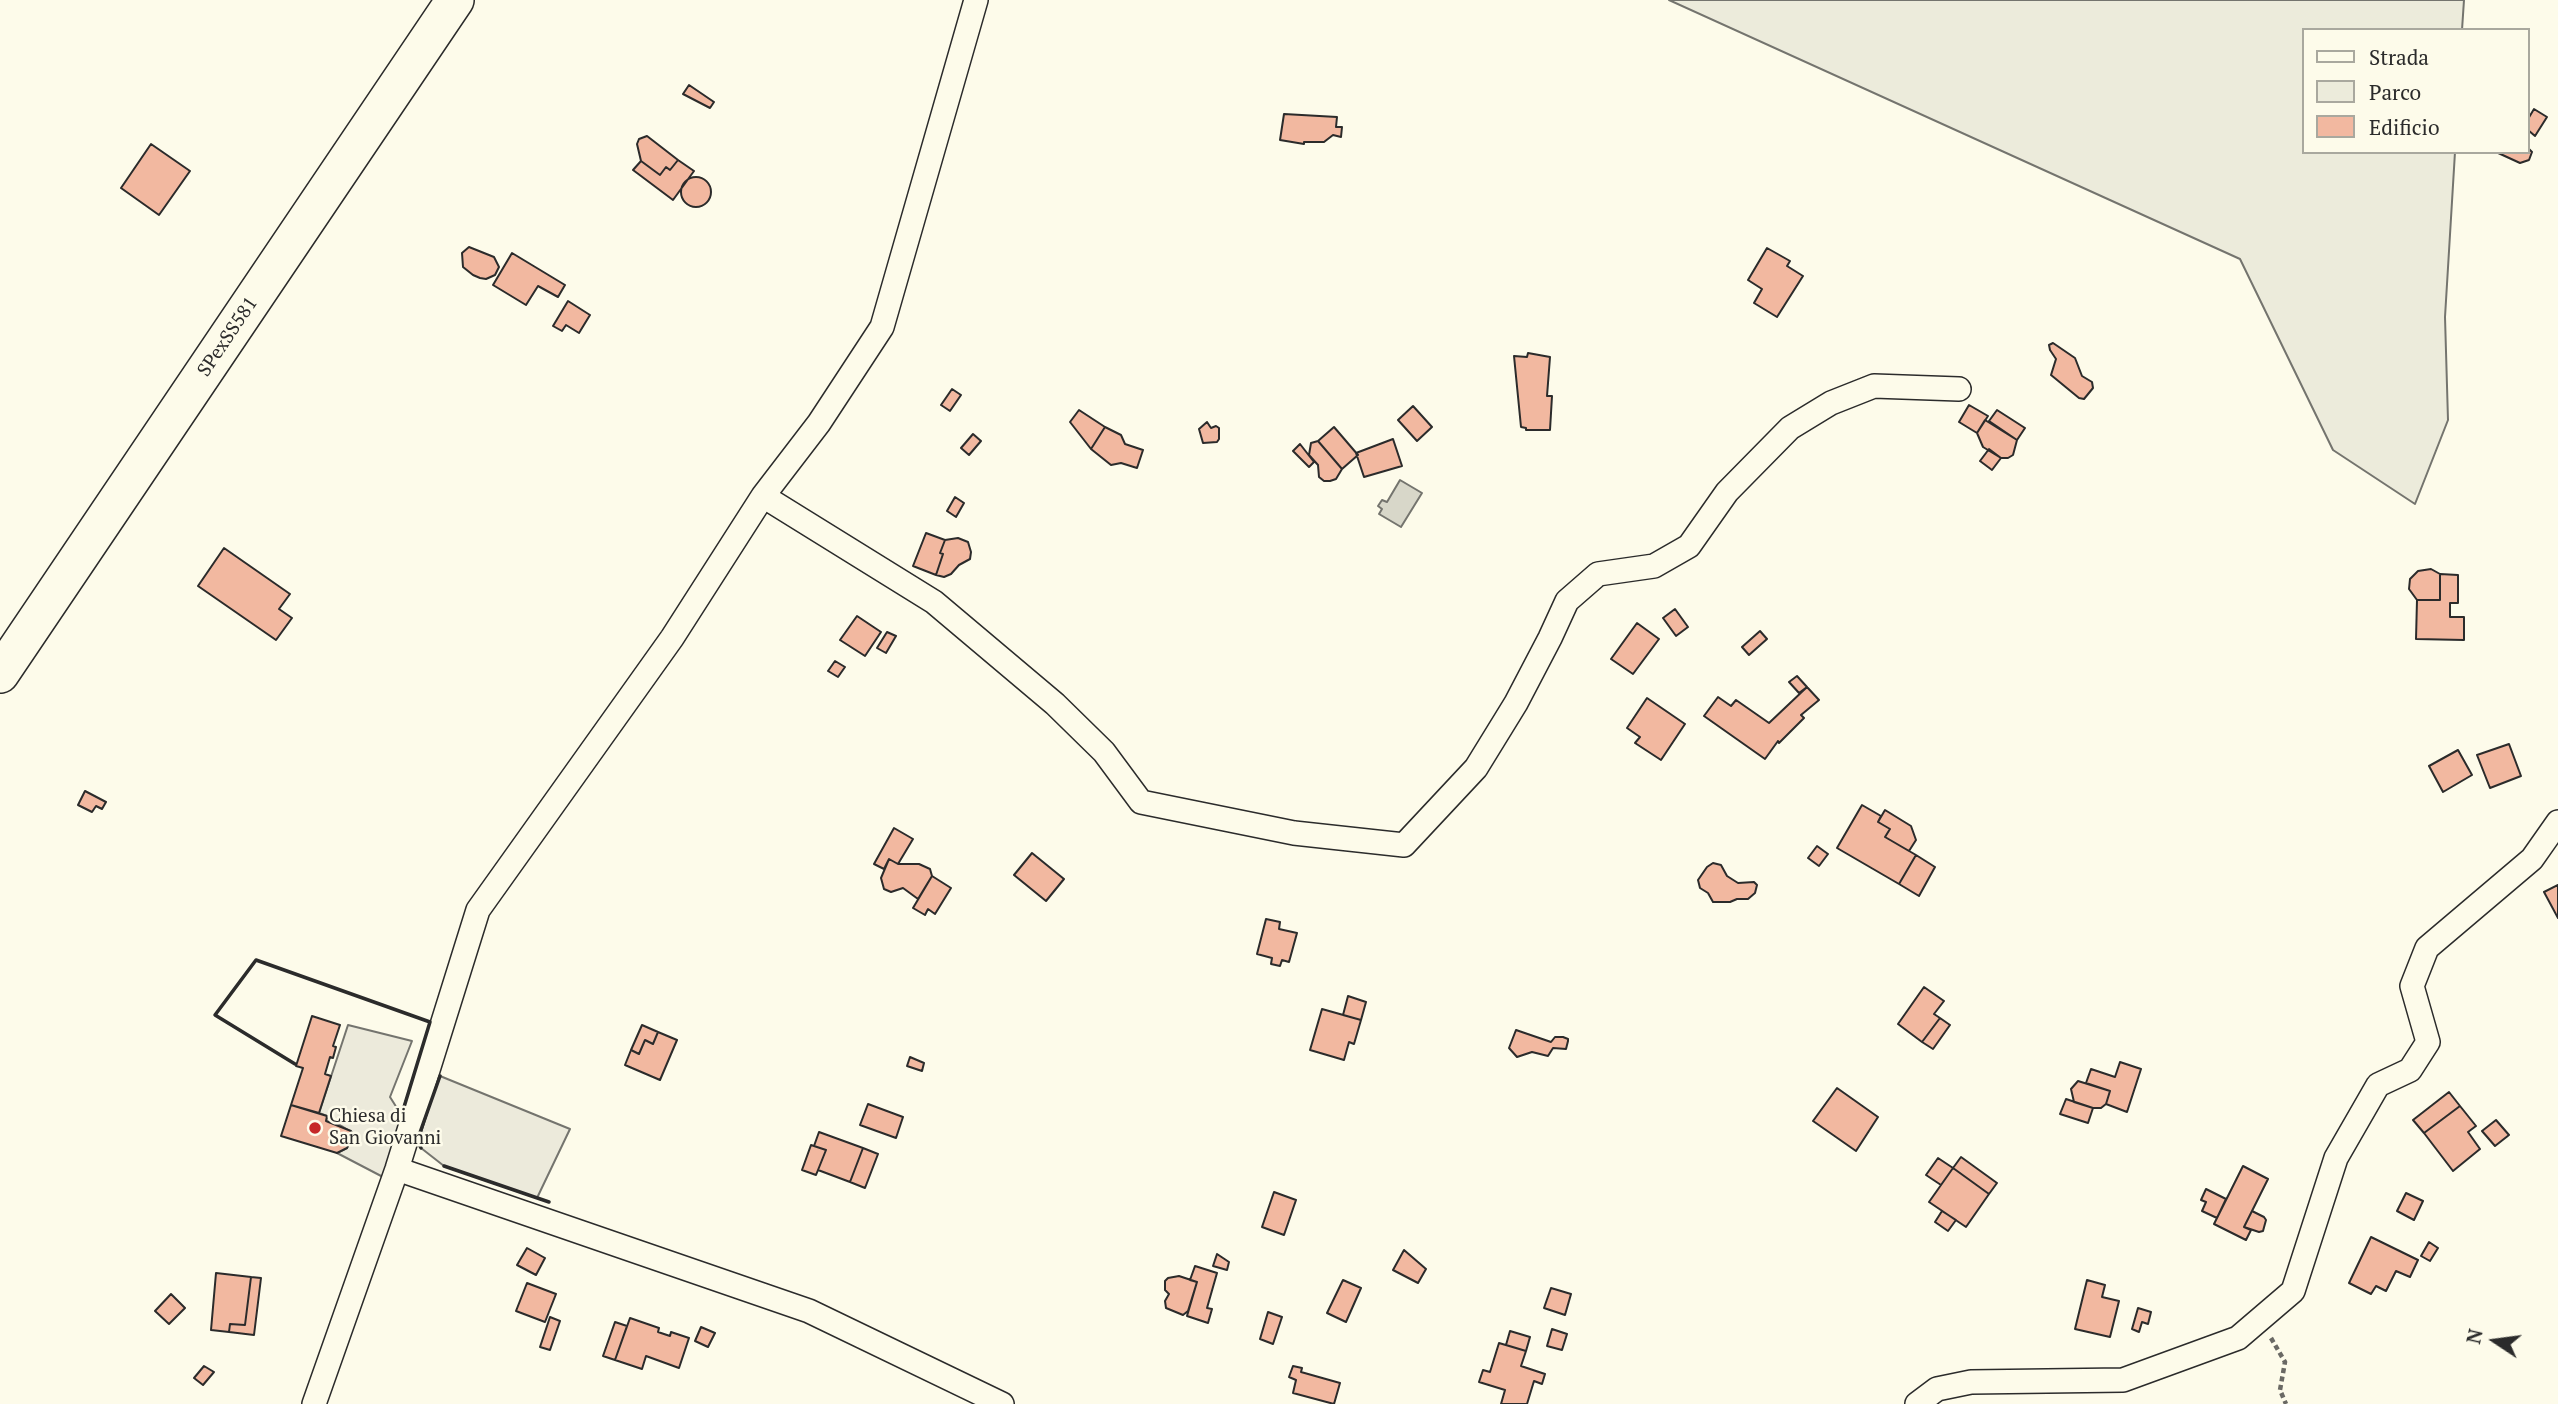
<!DOCTYPE html>
<html>
<head>
<meta charset="utf-8">
<style>
	body { margin:0 }
	#map { position:relative; width:2558px; height:1404px; overflow:hidden; background:#fdfbea; font-family:"PT Serif",serif }
	canvas { display:block }
	.legend { position:absolute; left:2302px; top:28px; width:228px; height:126px; box-sizing:border-box; background:#fdfbea; border:2px solid #a9a89e; margin:0; padding:9px 12px; list-style:none; font-size:21px; color:#2b2b2b }
	.legend li { display:flex; align-items:center; gap:14px; height:35px }
	.legend b { width:35px; border:2px solid #a9a89e }
	.north { position:absolute; left:2460px; top:1306px; width:70px; height:70px; -webkit-text-stroke:5px #fdfbea; paint-order:stroke; rotate:283deg; font-size:19px; font-weight:700; line-height:28px; text-align:center; color:#2b2b2b }
	.north::after { content:''; display:block; margin:auto; width:24px; height:32px; background:#2b2b2b; clip-path:polygon(50% 0,100% 100%,50% 72%,0 100%) }
</style>
</head>
<body>
<div id="map">
<canvas width="2558" height="1404"></canvas>
<ul class="legend">
<li><b style="height:9px;background:#fdfbea"></b>Strada</li>
<li><b style="height:19px;background:#ecebdb"></b>Parco</li>
<li><b style="height:19px;background:#f2b8a0"></b>Edificio</li>
</ul>
<div class="north">N</div>
</div>
<script>
const ctx = document.querySelector('canvas').getContext('2d');
ctx.lineJoin = 'round';
function fill(path, color) { ctx.fillStyle = color; ctx.fill(path, 'evenodd'); }
function stroke(path, color, width, dash) { ctx.strokeStyle = color; ctx.lineWidth = width; ctx.lineCap = dash ? 'butt' : 'round'; ctx.setLineDash(dash || []); ctx.stroke(path); }
function label(font, color, halo, rows, align = 'center') {
  ctx.font = font + ' "PT Serif",serif'; ctx.lineWidth = 5; ctx.setLineDash([]); ctx.textBaseline = 'middle'; ctx.strokeStyle = halo; ctx.fillStyle = color; for (const [text, x, y, turn = 0] of rows) {
    ctx.save(); ctx.translate(x, y); ctx.rotate((+turn || 0) * Math.PI / 180); ctx.textAlign = isNaN(turn) ? turn : align; if (halo) ctx.strokeText(text, 0, 0); ctx.fillText(text, 0, 0); ctx.restore();
  }
}
const green = new Path2D(`
	M1669,0H2464L2462,30H2304V152H2455L2445,317L2448,420L2415,504L2333,450L2240,259Z`);
const parking = new Path2D(`
	M348,1025L412,1041L390,1097L402,1116L383,1177L337,1153L347,1148L353,1133L340,1125L326,1121L327,1116L319,1113Z
	M440,1076L570,1129L537,1198L444,1166L421,1148L417,1141Z`);
const water = new Path2D(`
	M1400,480L1422,493L1401,527L1379,514L1382,509L1378,506L1382,500L1387,502Z`);
const building = new Path2D(`
	M689,85L714,102L710,108L683,94Z
	M2534,109L2547,117L2535,136L2528,130V119Z
	M1284,114L1337,117L1336,127H1342L1341,137L1333,135L1324,142H1304V144L1280,140Z
	M647,136L678,160L670,170L666,167L660,175L641,161L637,144L639,139Z
	M151,144L190,171L159,215L121,188Z
	M2528,148L2532,152L2529,160L2520,163L2496,152H2528Z
	M678,160L694,171L673,200L633,170L641,161L660,175L666,167L670,170Z
	M681 192a15 15 0 1 1 30 0a15 15 0 1 1-30 0Z
	M469,247L494,257L499,267L495,275L486,279L480,278L473,275L463,267L462,253Z
	M1767,248L1790,261L1787,266L1803,276L1777,317L1754,303L1762,289L1748,280Z
	M512,253L565,285L558,297L538,286L526,305L493,285Z
	M568,301L590,315L579,333L566,325L562,331L553,326Z
	M2053,343L2075,358L2082,376L2092,382L2093,388L2084,399L2079,398L2051,375L2056,359L2050,350L2049,345Z
	M1528,353L1550,357L1547,396H1552L1550,430H1526V428L1521,427L1514,356L1527,357Z
	M952,389L961,395L950,411L941,405Z
	M1969,405L1988,416L1977,433L1959,422Z
	M1413,406L1432,427L1417,441L1398,420Z
	M1079,410L1105,427L1091,449L1070,422Z
	M1997,410L2025,428L2017,440L1989,421Z
	M1985,420L2017,440L2013,455L2008,458H2001L1983,447L1977,433Z
	M1207,422L1211,428L1216,426L1219,428V439L1217,442L1203,443L1199,429Z
	M1105,427L1121,435L1125,444L1143,450L1137,468L1121,463L1111,465L1091,449Z
	M1334,427L1358,455L1342,469L1318,441Z
	M973,434L981,441L969,455L961,448Z
	M1393,439L1402,466L1364,477L1356,453Z
	M1318,441L1342,469L1336,479L1330,481H1324L1319,477L1318,465L1309,455L1311,443Z
	M1300,444L1314,462L1309,467L1293,451Z
	M1989,449L2001,458L1992,470L1980,461Z
	M955,497L964,503L956,517L947,511Z
	M926,533L945,540L940,553L943,554L936,575L913,566Z
	M958,538L968,542L971,552L970,559L959,565L951,574L944,577L936,575L943,554L940,553L945,540Z
	M224,548L290,594L279,609L292,618L276,640L198,586Z
	M2431,569L2440,574V600H2417L2409,589L2410,579L2418,571Z
	M2440,574L2458,575V603H2450V617H2464V640L2416,639L2417,600H2440Z
	M1675,609L1688,627L1676,636L1663,618Z
	M857,616L881,632L865,656L840,640Z
	M1637,623L1659,639L1633,674L1611,659Z
	M1760,631L1767,639L1749,655L1742,647Z
	M887,632L896,636L886,653L877,648Z
	M835,661L845,667L838,677L828,671Z
	M1797,676L1807,687L1799,693L1789,682Z
	M1807,687L1819,700L1801,715L1804,718L1779,743L1778,741L1765,759L1704,716L1718,697L1731,706L1736,700L1769,723Z
	M1647,698L1685,724L1661,760L1635,743L1640,737L1627,728Z
	M2509,744L2521,776L2490,788L2477,755Z
	M2458,750L2472,775L2443,792L2429,766Z
	M85,791L106,802L102,809L96,806L92,812L78,805Z
	M1862,805L1881,816L1878,822L1890,829L1885,837L1916,855L1899,884L1837,848Z
	M1885,810L1911,826L1916,840L1909,851L1885,837L1890,829L1878,822Z
	M894,828L913,839L898,864L889,859L884,869L874,864Z
	M1817,846L1828,854L1819,866L1808,858Z
	M1032,853L1064,879L1046,901L1014,875Z
	M1916,855L1935,867L1919,896L1899,884Z
	M889,859L898,864H919L930,869L932,876L918,899L903,888L891,892L884,889L881,878Z
	M1713,863L1721,865L1727,876L1738,883L1754,882L1757,885L1755,893L1748,899H1737L1730,902H1713L1708,893L1700,888L1698,880L1707,867Z
	M932,876L951,888L935,914L928,909L925,915L913,908Z
	M2558,885V918L2544,892Z
	M1266,919L1280,922L1279,929L1297,933L1289,962L1282,960L1280,966L1271,964L1272,958L1257,954Z
	M1924,987L1944,1001L1934,1014L1940,1018L1922,1042L1898,1024Z
	M1348,996L1366,1002L1361,1020L1343,1015Z
	M1322,1009L1361,1020L1354,1044L1349,1042L1344,1060L1310,1050Z
	M312,1016L340,1025L333,1046L336,1047L333,1058L330,1057L325,1074L331,1076L319,1113L291,1105L303,1068L296,1066Z
	M1940,1018L1950,1025L1933,1049L1922,1042Z
	M642,1025L658,1032L653,1044L645,1040L639,1054L631,1050Z
	M1516,1030L1551,1042L1555,1037H1563L1568,1039V1041L1566,1049L1553,1048L1548,1056L1532,1052L1517,1057L1509,1048Z
	M658,1032L677,1040L660,1080L625,1065L631,1050L639,1054L645,1040L653,1044Z
	M910,1057L924,1063L922,1071L907,1066Z
	M2120,1062L2141,1069L2127,1112L2106,1104L2110,1091L2086,1083L2091,1069L2115,1077Z
	M2078,1081L2110,1091L2106,1104L2101,1108H2093L2074,1102L2071,1089Z
	M1837,1088L1878,1117L1856,1151L1813,1121Z
	M2449,1092L2460,1106L2424,1133L2413,1120Z
	M2066,1099L2093,1108L2088,1123L2060,1114Z
	M868,1104L903,1117L896,1138L860,1125Z
	M291,1105L327,1116L326,1121L351,1131L353,1136L347,1148L337,1153L281,1136Z
	M2460,1106L2476,1126L2468,1132L2480,1149L2453,1171L2424,1133Z
	M2496,1120L2509,1135L2495,1146L2482,1131Z
	M819,1132L863,1148L850,1182L818,1170L826,1150L814,1146Z
	M811,1145L826,1150L816,1175L802,1170Z
	M863,1148L878,1154L865,1188L850,1182Z
	M1961,1157L1997,1183L1989,1194L1953,1168Z
	M1938,1158L1953,1168L1941,1185L1926,1175Z
	M2243,1166L2268,1179L2244,1227L2251,1230L2246,1240L2214,1224Z
	M1953,1168L1989,1194L1966,1227L1929,1202Z
	M2206,1189L2226,1199L2217,1218L2202,1211L2206,1202L2201,1200Z
	M1274,1192L1296,1200L1284,1235L1262,1227Z
	M2406,1193L2423,1201L2414,1220L2397,1211Z
	M1942,1211L1956,1220L1948,1231L1935,1222Z
	M2252,1211L2264,1217L2266,1220L2263,1231L2259,1232L2244,1227Z
	M2371,1237L2418,1260L2410,1277L2396,1271L2386,1291L2376,1286L2371,1294L2349,1283Z
	M2429,1242L2438,1248L2430,1261L2421,1256Z
	M527,1248L545,1258L536,1275L517,1265Z
	M1404,1250L1426,1269L1418,1283L1393,1270Z
	M1217,1254L1229,1262L1227,1270L1213,1266Z
	M1195,1266L1217,1273L1207,1308L1212,1309L1208,1323L1187,1316L1197,1282L1190,1280Z
	M216,1273L251,1277L245,1325L230,1324L229,1332L211,1330Z
	M1179,1276L1197,1282L1188,1311L1183,1315L1166,1308L1165,1301L1169,1294L1165,1290V1281L1168,1278Z
	M251,1277L261,1278L254,1335L229,1332L230,1324L245,1325Z
	M1343,1280L1361,1288L1346,1322L1327,1313Z
	M2087,1280L2105,1285L2102,1297L2119,1301L2110,1337L2075,1329Z
	M527,1283L556,1294L545,1322L516,1311Z
	M1551,1288L1571,1294L1565,1315L1544,1308Z
	M171,1294L185,1308L169,1324L155,1311Z
	M2138,1308L2151,1312L2148,1324L2142,1322L2139,1332L2132,1329Z
	M1268,1312L1282,1317L1273,1344L1260,1339Z
	M550,1317L560,1321L550,1350L540,1347Z
	M630,1318L659,1328L658,1332L670,1336L671,1332L689,1338L679,1368L646,1356L642,1369L615,1360Z
	M615,1322L627,1326L615,1360L603,1356Z
	M701,1327L715,1333L708,1347L695,1341Z
	M1552,1329L1567,1334L1562,1350L1547,1346Z
	M1510,1331L1530,1337L1526,1351L1506,1345Z
	M1499,1343L1526,1351L1521,1366L1545,1374L1542,1384L1534,1381L1527,1404H1501L1505,1390L1479,1382L1483,1370L1490,1372Z
	M204,1366L214,1372L203,1385L194,1378Z
	M1293,1366L1302,1368L1301,1372L1340,1383L1334,1404L1293,1393L1296,1380L1289,1377Z`);
const path = new Path2D(`
	M2271,1338L2285,1362L2280,1390L2286,1404`);
const minor = new Path2D(`
	M763,496L934,602L1055,704L1104,752L1141,802L1294,833L1404,845L1476,768L1516,703L1550,638L1567,601L1598,574L1654,566L1689,546L1727,492L1790,428L1831,403L1874,386L1959,389
	M397,1169L809,1311L1002,1404
	M314,1404L397,1169L478,910L672,638L763,496L819,423L882,327L976,0
	M1917,1404L1937,1389L1971,1382L2123,1380L2238,1338L2293,1291L2336,1158L2378,1085L2410,1070L2428,1042L2412,986L2427,948L2532,859L2558,822`);
const primary = new Path2D(`
	M0,674L455,0`);
const wall = new Path2D(`
	M295,1064L215,1015L256,960L430,1022L404,1107
	M421,1148L417,1141L440,1076
	M444,1166L549,1202`);
const markers = [
	[315,1128,7,"#c62828"]
];
const streetNames = [
	["SPexSS581",228,337,-56]
];
const poiNames = [
	["Chiesa di",329,1117],
	["San Giovanni",329,1139]
];
fill(green, '#ecebdb');
stroke(green, '#74746e', 2);
fill(parking, '#eceadb');
stroke(parking, '#74746e', 2);
fill(water, '#d8d7c9');
stroke(water, '#74746e', 2);
fill(building, '#f2b8a0');
stroke(building, '#2b2b2b', 2);
stroke(minor, '#2b2b2b', 26);
stroke(primary, '#2b2b2b', 40);
stroke(path, '#6a6964', 4.5, [5, 3.5]);
stroke(minor, '#fdfbea', 23);
stroke(primary, '#fdfbea', 37);
stroke(wall, '#2b2b2b', 3.5);
for (const [x, y, r, color] of markers) { const dot = new Path2D(); dot.arc(x, y, r, 0, 2 * Math.PI); ctx.fillStyle = color; ctx.fill(dot); stroke(dot, '#fdfbea', 2.5); }
label('19px', '#2b2b2b', '#fdfbea', streetNames);
label('19px', '#2b2b2b', '#fdfbea', poiNames, 'left');
</script>
</body>
</html>
